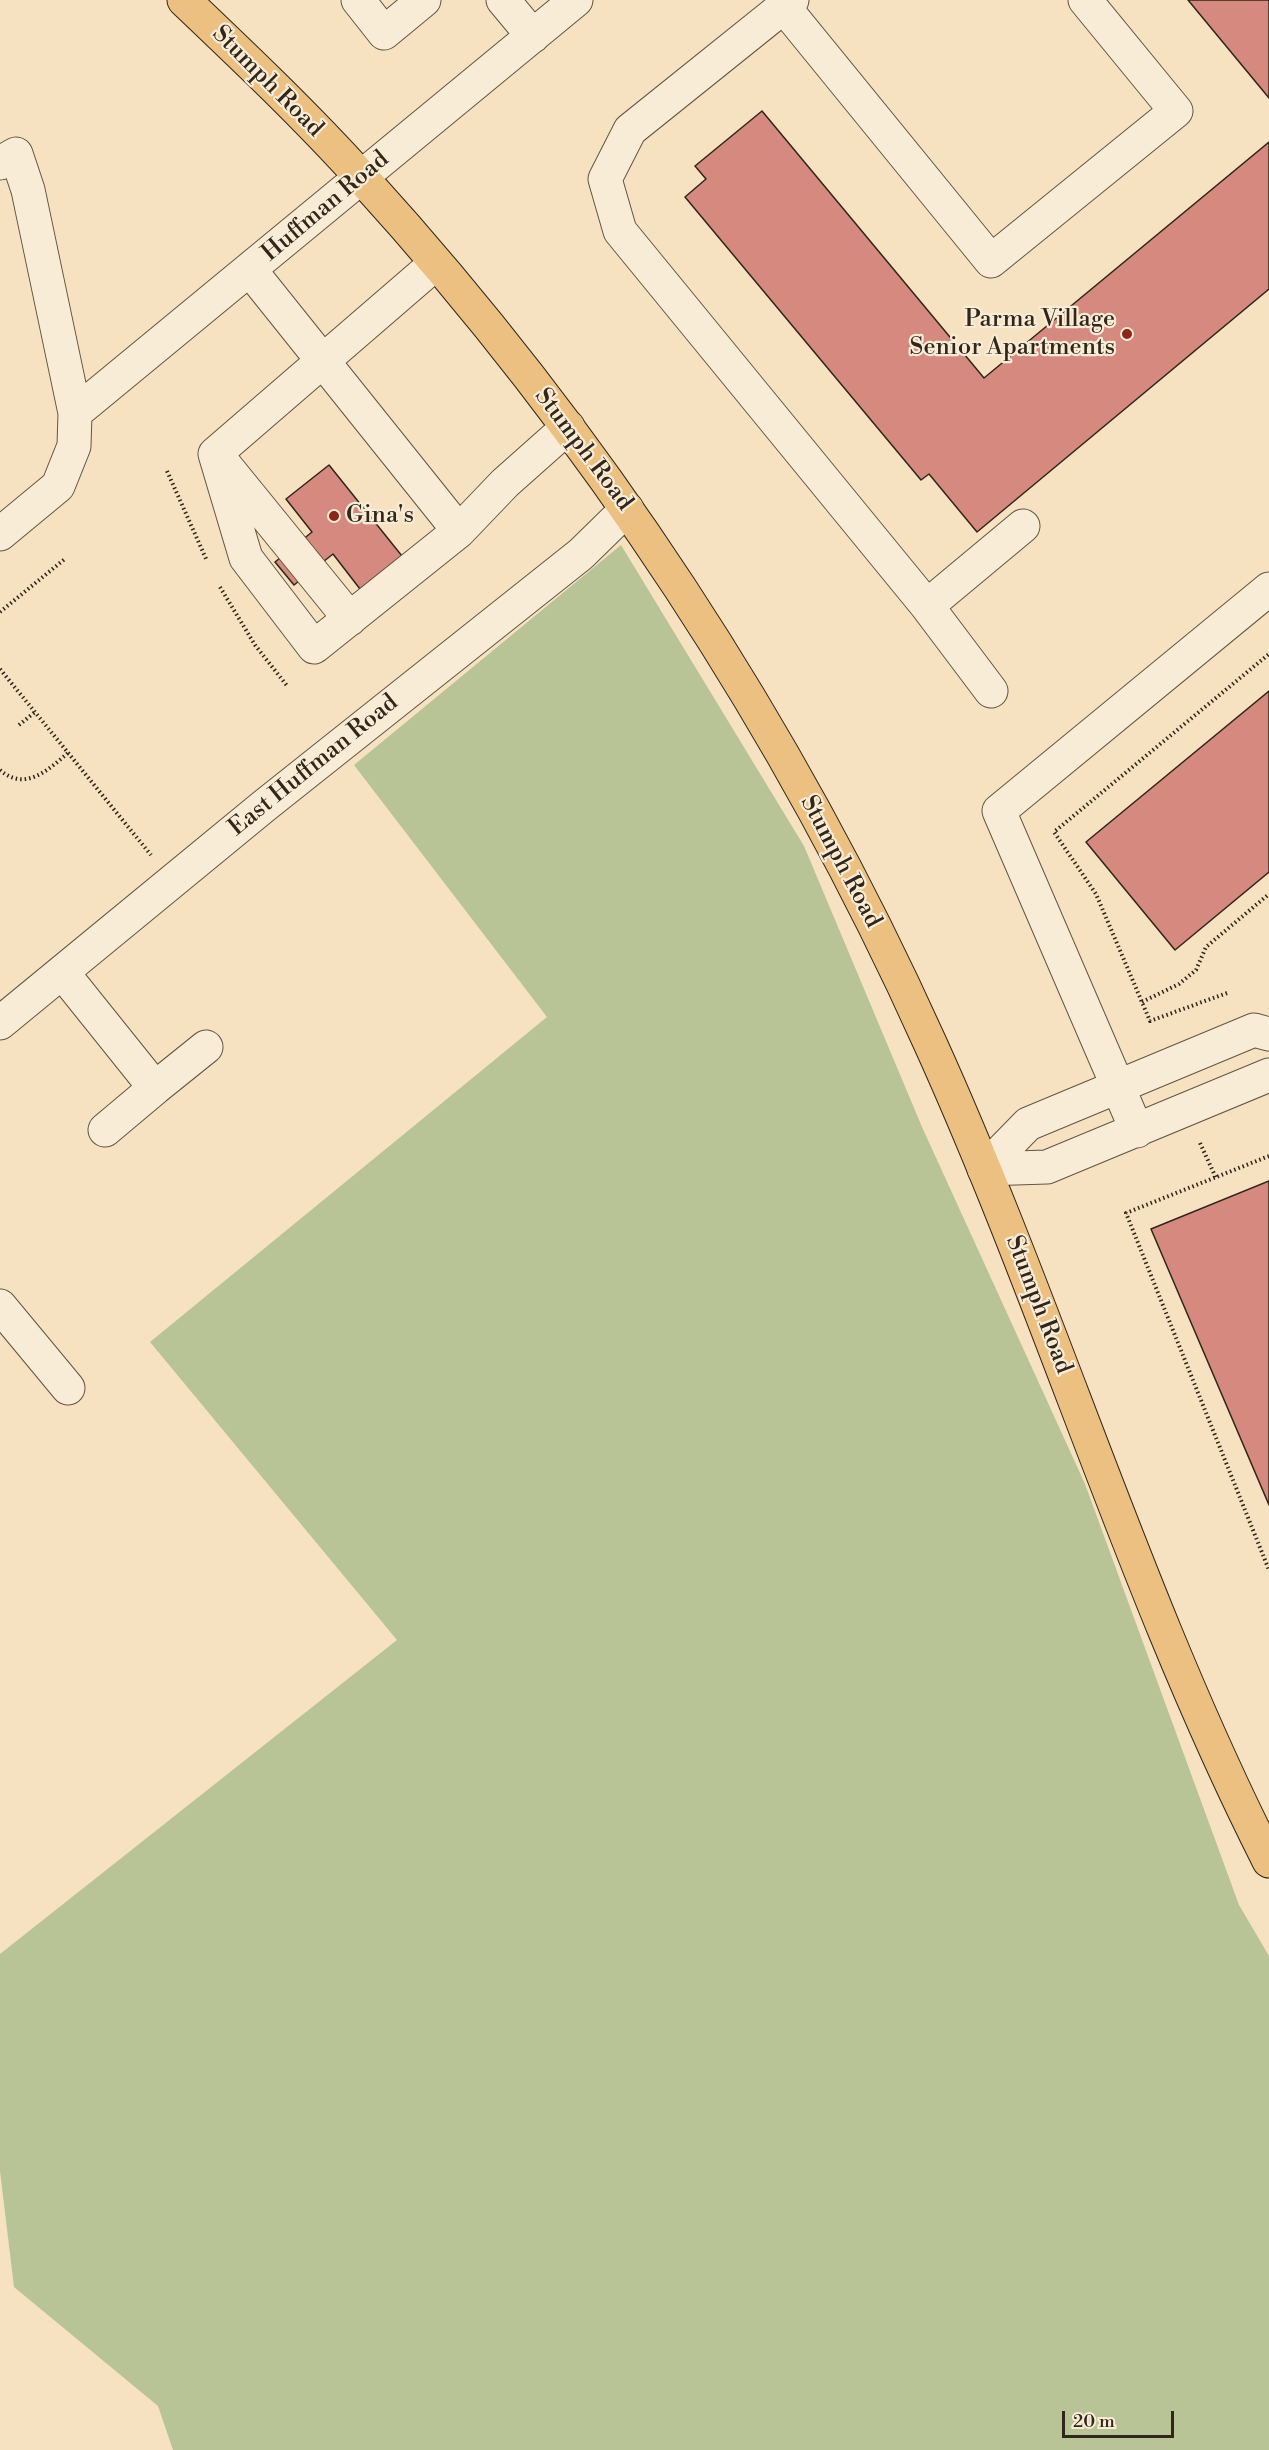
<!DOCTYPE html>
<html>
<head>
<meta charset="utf-8">
<style>
	body { margin:0 }
	#map { position:relative; width:1269px; height:2450px; overflow:hidden; background:#f6e1c1; font-family:"Libre Bodoni",serif }
	canvas { display:block }
	.scale { position:absolute; left:1062px; top:2411px; width:112px; height:27px; box-sizing:border-box; border:3px solid #302619; border-top:0; padding-left:8px; font-size:18px; line-height:21px; white-space:nowrap; color:#302619; -webkit-text-stroke:4px #f9ecd7; paint-order:stroke }
</style>
</head>
<body>
<div id="map">
<canvas width="1269" height="2450"></canvas>
<div class="scale">20 m</div>
</div>
<script>
const ctx = document.querySelector('canvas').getContext('2d');
ctx.lineJoin = 'round';
function fill(path, color) { ctx.fillStyle = color; ctx.fill(path, 'evenodd'); }
function stroke(path, color, width, dash) { ctx.strokeStyle = color; ctx.lineWidth = width; ctx.lineCap = dash ? 'butt' : 'round'; ctx.setLineDash(dash || []); ctx.stroke(path); }
function label(font, color, halo, rows, align = 'center') {
  ctx.font = font + ' "Libre Bodoni",serif'; ctx.lineWidth = 4.5; ctx.setLineDash([]); ctx.textBaseline = 'middle'; ctx.strokeStyle = halo; ctx.fillStyle = color; for (const [text, x, y, turn = 0] of rows) {
    ctx.save(); ctx.translate(x, y); ctx.rotate((+turn || 0) * Math.PI / 180); ctx.textAlign = isNaN(turn) ? turn : align; if (halo) ctx.strokeText(text, 0, 0); ctx.fillText(text, 0, 0); ctx.restore();
  }
}
const green = new Path2D(`
	M621,545L804,846L922,1127L1085,1484L1239,1905L1269,1956V2450H173L158,2406L14,2287L0,2171V1954L397,1640L150,1342L547,1017L354,765Z`);
const building = new Path2D(`
	M1188,0H1269V98Z
	M762,111L984,378L1269,142V289L977,532L929,474L921,480L685,197L706,179L695,166Z
	M329,465L402,556L360,589L333,554L294,585L275,562L312,532L286,499Z
	M1269,691V872L1175,950L1086,842Z
	M1269,1181V1505L1151,1229Z`);
const path = new Path2D(`
	M167,471L207,561
	M220,587L255,645L288,687
	M0,612L66,558
	M0,669L151,855
	M19,725L35,712
	M0,770C25,792 48,770 68,753
	M1227,993L1150,1021L1096,894L1054,832L1269,654
	M1142,1002L1179,984L1196,970L1206,947L1269,894
	M1200,1143L1216,1178
	M1269,1156L1126,1213L1269,1570`);
const minor = new Path2D(`
	M358,0L384,33L424,0
	M503,0L533,36
	M792,0L630,130L605,179L620,231L927,606L1023,526
	M784,7L991,261L1176,111L1085,0
	M0,163L16,154L28,190L75,413L74,446L58,486L0,534
	M435,264L215,454L246,558L314,647L459,531
	M250,270L459,531L505,483L568,427
	M75,413L576,0
	M224,464L350,619
	M927,606L991,691
	M62,972L155,1088L206,1047
	M0,1023L264,806L581,554L627,509
	M105,1130L155,1088
	M1137,1131L999,811L1269,589
	M984,1169L1028,1124L1254,1030L1269,1034
	M984,1169L1047,1167L1269,1075
	M0,1306L68,1388`);
const major = new Path2D(`
	M184,0C245,58 306,116 362,178C595,434 788,727 930,1043C1052,1312 1135,1597 1269,1861`);
const markers = [
	[1127,334,6,"#8f2418"],
	[334,516,6,"#8f2418"]
];
const streetNames = [
	["Stumph Road",267,82,45],
	["Huffman Road",326,207,-40],
	["Stumph Road",583,450,53],
	["East Huffman Road",314,766,-39],
	["Stumph Road",840,862,62],
	["Stumph Road",1038,1305,69]
];
const poiNames = [
	["Parma Village",1115,320],
	["Senior Apartments",1115,348],
	["Gina's",346,516,"left"]
];
fill(green, '#b8c396');
fill(building, '#d6897f');
stroke(building, '#302619', 1.5);
stroke(minor, '#625543', 35);
stroke(major, '#302619', 35);
stroke(path, '#302619', 4, [1.5, 3]);
stroke(minor, '#f9ecd7', 33);
stroke(major, '#ebc080', 33);
for (const [x, y, r, color] of markers) { const dot = new Path2D(); dot.arc(x, y, r, 0, 2 * Math.PI); ctx.fillStyle = color; ctx.fill(dot); stroke(dot, '#f9ecd7', 2); }
label('24px', '#302619', '#f9ecd7', streetNames);
label('24px', '#302619', '#f9ecd7', poiNames, 'right');
</script>
</body>
</html>
